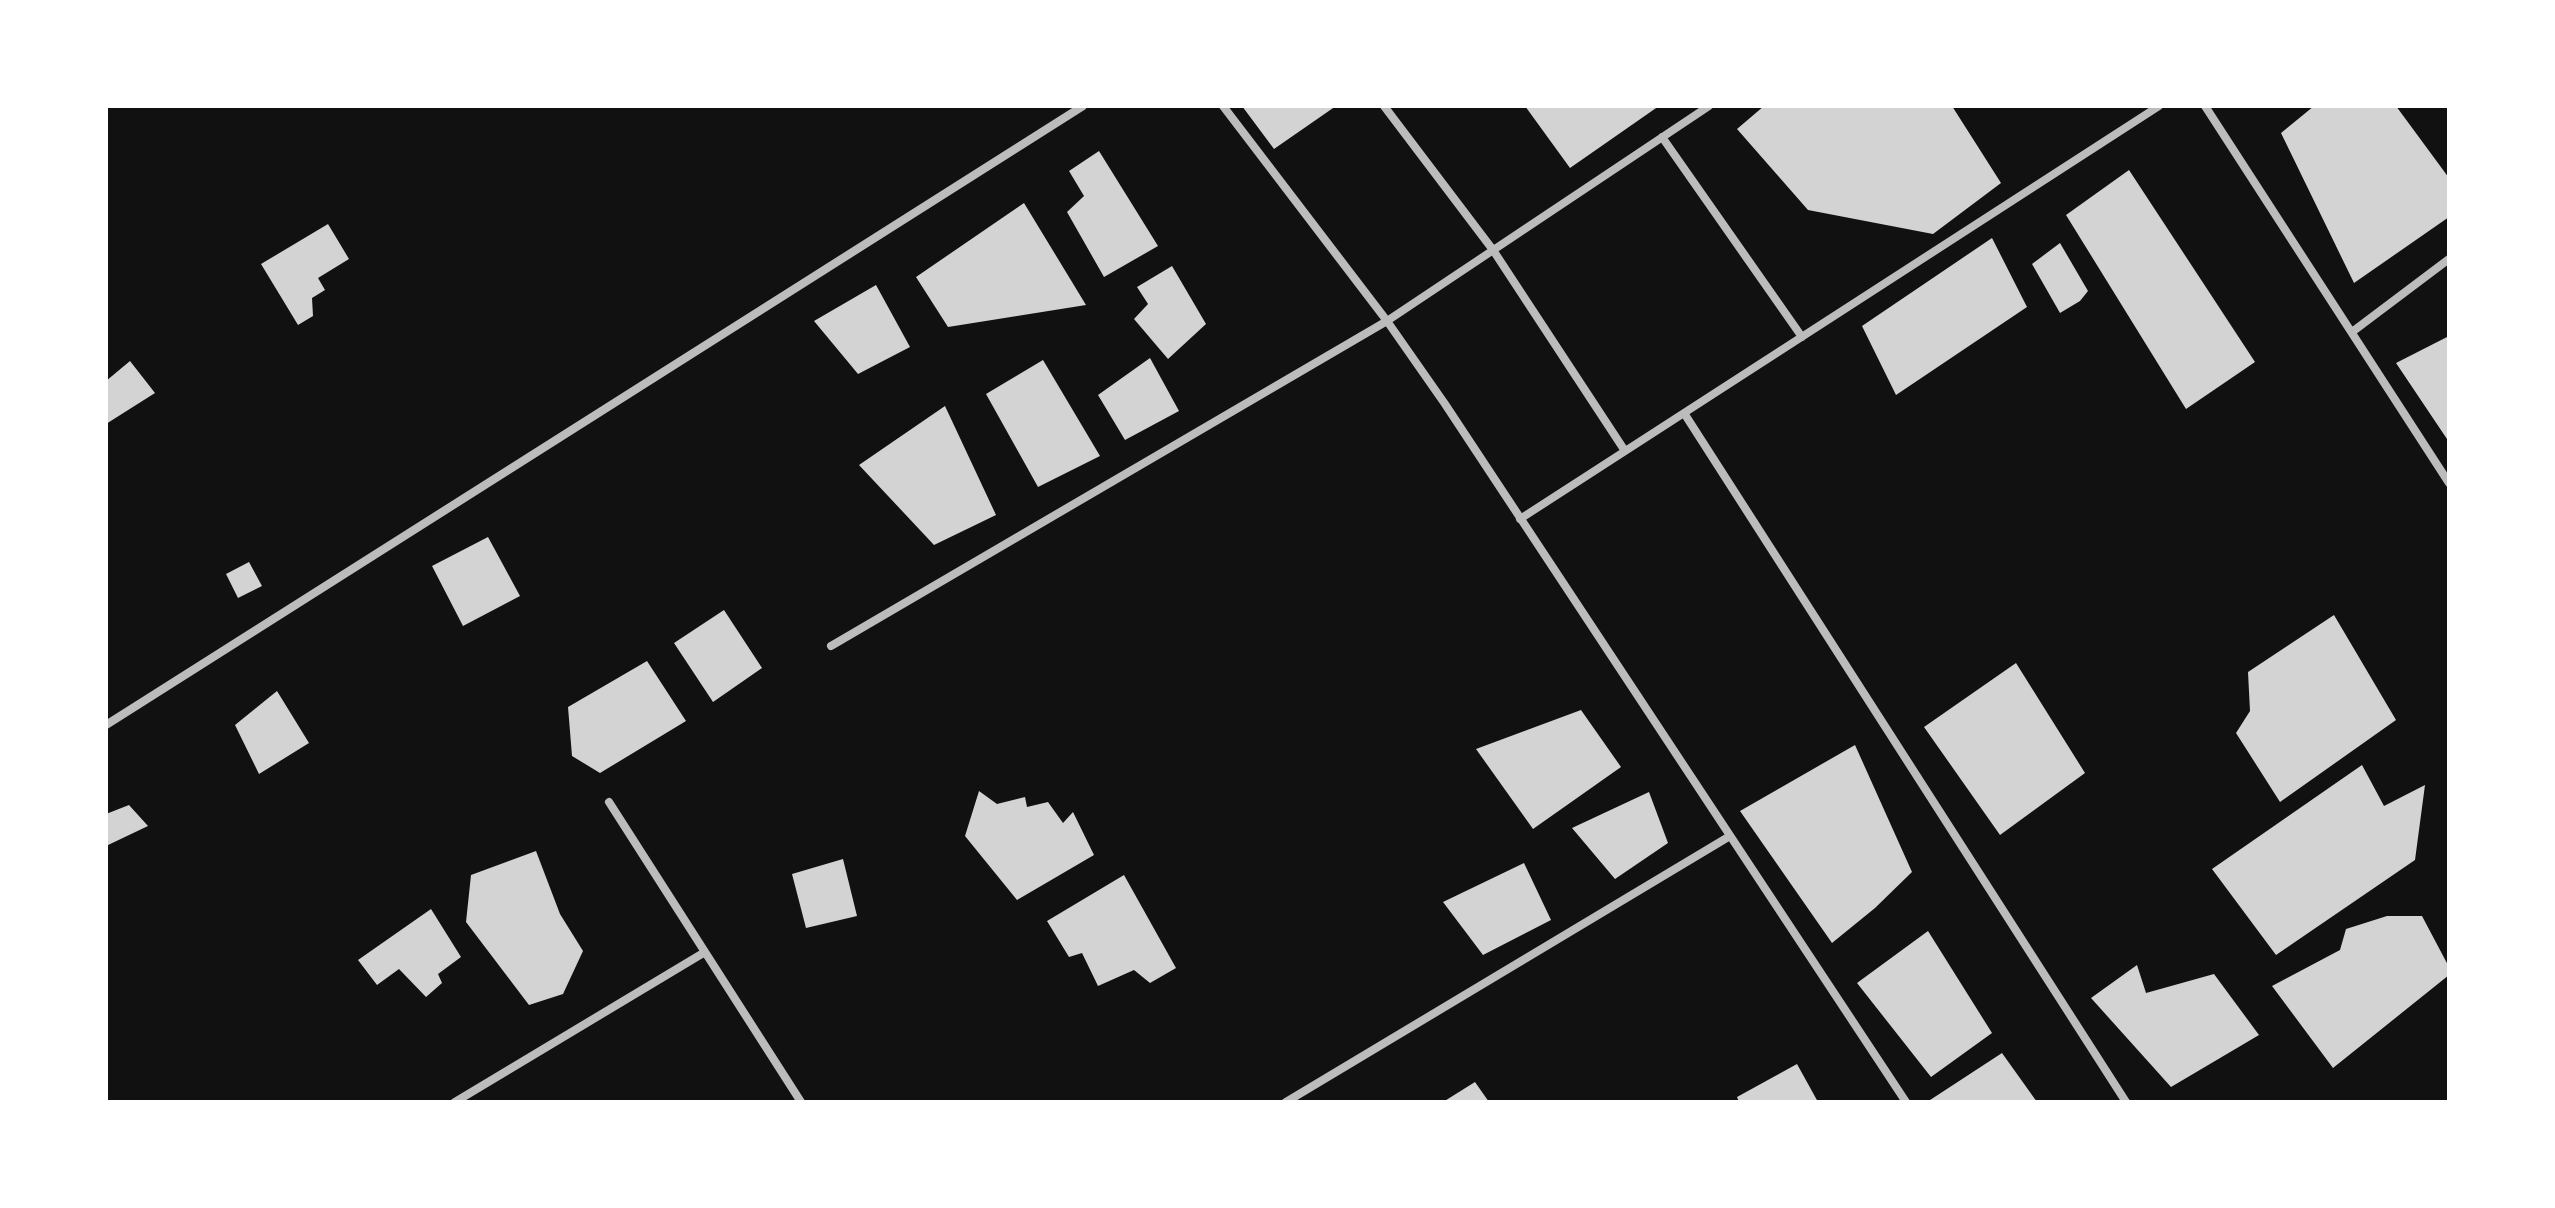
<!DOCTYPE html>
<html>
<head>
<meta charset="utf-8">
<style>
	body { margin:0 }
	#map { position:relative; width:2555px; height:1208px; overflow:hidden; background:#111; font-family:Arial,sans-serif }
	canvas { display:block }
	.frame { position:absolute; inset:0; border:108px solid #fff; pointer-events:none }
</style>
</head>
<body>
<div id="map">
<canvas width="2555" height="1208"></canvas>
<div class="frame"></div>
</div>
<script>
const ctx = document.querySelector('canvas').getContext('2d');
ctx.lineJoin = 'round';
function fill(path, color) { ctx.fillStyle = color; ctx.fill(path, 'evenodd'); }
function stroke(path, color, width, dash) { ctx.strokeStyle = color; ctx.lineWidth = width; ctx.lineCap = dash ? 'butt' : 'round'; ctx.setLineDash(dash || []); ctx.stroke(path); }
const building = new Path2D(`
	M1242,106H1336L1274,149Z
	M1525,106H1659L1570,168Z
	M1764,106H1952L2001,183L1933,234L1808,210L1737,129Z
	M2314,106H2396L2449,178V217L2354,283L2281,133Z
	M1099,151L1158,246L1104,277L1067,212L1084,196L1069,171Z
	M2129,170L2255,362L2186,409L2066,215Z
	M1024,203L1086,305L948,327L916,277Z
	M328,224L349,259L318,278L325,290L312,298L313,316L298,325L261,264Z
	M1992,238L2027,307L1896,395L1862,326Z
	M2060,243L2088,291L2080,301L2060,313L2032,264Z
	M1172,266L1206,324L1168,359L1134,319L1148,304L1137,287Z
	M876,285L910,347L858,374L814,321Z
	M2449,336V442L2396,363Z
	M1150,358L1179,411L1125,440L1098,395Z
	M1043,360L1100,456L1038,487L986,394Z
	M130,361L155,393L106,424V381Z
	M945,406L996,515L934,545L859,465Z
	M488,537L520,596L463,626L432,566Z
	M249,562L262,586L238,598L226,574Z
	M724,610L762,668L713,702L674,643Z
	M2334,615L2396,720L2280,802L2236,733L2250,711L2248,672Z
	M647,661L686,721L600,773L572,756L568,707Z
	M2016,663L2085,773L2000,835L1924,727Z
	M277,691L309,743L259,774L235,725Z
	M1581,710L1621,767L1533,829L1476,749Z
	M1855,745L1912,872L1875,908L1832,943L1740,811Z
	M2362,765L2384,806L2425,785L2415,860L2276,955L2212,869Z
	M979,791L997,804L1025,797L1027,807L1048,802L1063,823L1073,812L1094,855L1017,900L965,836Z
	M1649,792L1668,843L1615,879L1572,828Z
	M129,805L148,826L106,846V814Z
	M536,851L560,914L583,951L563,994L529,1005L466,922L471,875Z
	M843,859L857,916L806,928L792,874Z
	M1524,863L1551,920L1483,955L1443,902Z
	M1124,875L1176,968L1150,983L1134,970L1098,986L1082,953L1069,957L1047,921Z
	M431,909L461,957L438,974L442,983L426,997L399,969L377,985L358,960Z
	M2387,916H2422L2449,967V975L2333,1068L2272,986L2340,950L2346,929Z
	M1928,931L1992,1033L1931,1077L1857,983Z
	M2137,965L2146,993L2214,974L2259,1035L2171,1087L2091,998Z
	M2002,1053L2037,1102H1927Z
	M1797,1064L1818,1102H1739L1737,1097Z
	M1475,1082L1489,1102H1443Z`);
const minor = new Path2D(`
	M1223,106L1387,321L1445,404L1906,1102
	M1384,106L1493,250L1625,451
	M2205,106L2449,483
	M1662,137L1802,337
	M2352,332L2449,259
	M1684,413L2126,1102
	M1520,519L2159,106
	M831,646L1387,321L1709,106
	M106,725L1083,106
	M609,802L801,1102
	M455,1102L705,952
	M1286,1102L1730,836`);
fill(building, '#d3d3d3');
stroke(minor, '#bcbcbc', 8);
</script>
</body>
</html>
